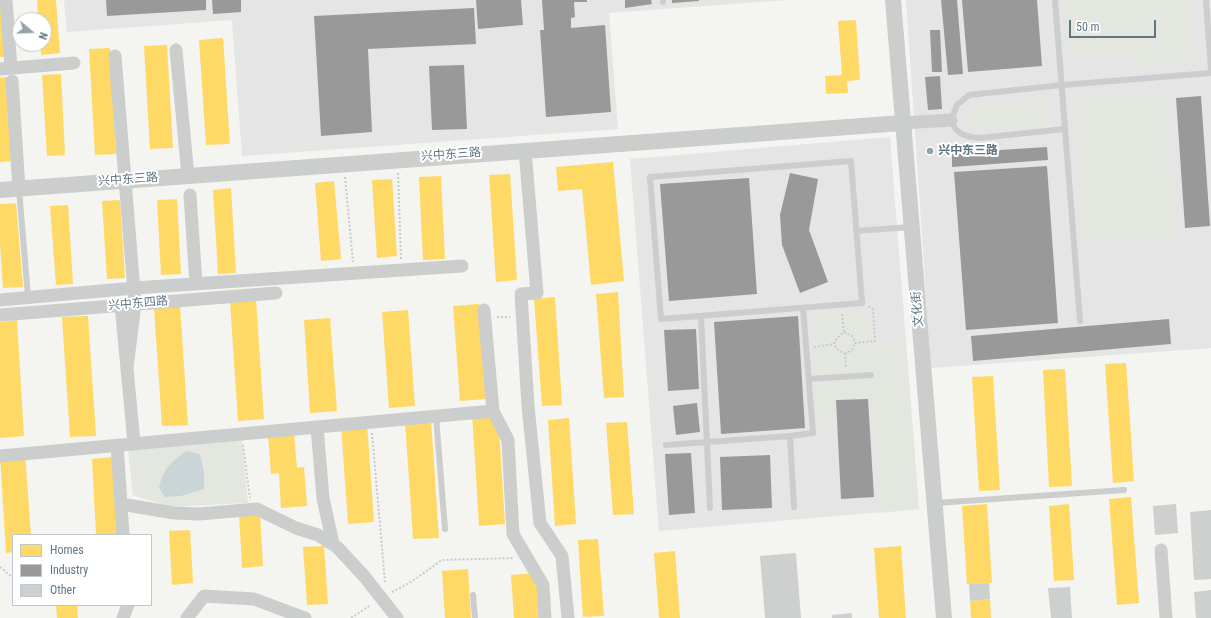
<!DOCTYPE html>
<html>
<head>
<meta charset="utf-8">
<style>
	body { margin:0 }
	#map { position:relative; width:1211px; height:618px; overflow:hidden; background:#f4f4f1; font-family:"Roboto Condensed",sans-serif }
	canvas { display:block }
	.legend { position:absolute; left:12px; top:534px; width:140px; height:72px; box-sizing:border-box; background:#fff; border:1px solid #bfc8ce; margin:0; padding:5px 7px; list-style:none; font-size:12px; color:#607684 }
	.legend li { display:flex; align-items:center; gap:8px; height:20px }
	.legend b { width:20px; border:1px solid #bfc8ce }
	.north { position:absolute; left:12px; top:12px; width:40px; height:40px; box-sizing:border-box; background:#fff; border:1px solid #bfc8ce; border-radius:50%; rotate:109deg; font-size:11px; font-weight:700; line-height:16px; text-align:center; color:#607684 }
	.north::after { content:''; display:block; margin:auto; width:14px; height:18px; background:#94a2aa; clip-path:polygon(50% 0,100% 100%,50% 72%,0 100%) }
	.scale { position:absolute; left:1069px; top:20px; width:87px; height:18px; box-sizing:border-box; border:2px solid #607684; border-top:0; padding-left:5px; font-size:12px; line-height:14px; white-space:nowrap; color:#607684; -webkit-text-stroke:3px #fff; paint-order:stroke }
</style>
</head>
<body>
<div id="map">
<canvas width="1211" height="618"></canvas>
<ul class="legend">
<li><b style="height:11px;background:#ffd966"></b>Homes</li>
<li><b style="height:11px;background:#999"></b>Industry</li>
<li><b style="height:11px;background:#cecfcf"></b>Other</li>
</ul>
<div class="north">N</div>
<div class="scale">50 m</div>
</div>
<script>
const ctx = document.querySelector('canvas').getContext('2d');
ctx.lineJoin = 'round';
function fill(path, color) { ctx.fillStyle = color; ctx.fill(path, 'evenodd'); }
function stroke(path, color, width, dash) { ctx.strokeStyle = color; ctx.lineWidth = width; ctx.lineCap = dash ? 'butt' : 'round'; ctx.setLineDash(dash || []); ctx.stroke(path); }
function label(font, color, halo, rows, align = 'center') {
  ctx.font = font + ' "Roboto Condensed","Noto Sans SC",sans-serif'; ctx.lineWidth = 4; ctx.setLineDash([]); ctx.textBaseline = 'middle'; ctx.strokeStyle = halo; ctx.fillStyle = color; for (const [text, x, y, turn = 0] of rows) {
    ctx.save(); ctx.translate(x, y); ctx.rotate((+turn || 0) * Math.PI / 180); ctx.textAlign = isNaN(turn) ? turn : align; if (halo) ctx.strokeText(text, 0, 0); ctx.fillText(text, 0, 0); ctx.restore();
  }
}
const built = new Path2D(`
	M64,0H787L609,13L618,129L242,156L232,20L67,32Z
	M906,0H1211V348L931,368Z
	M890,137L919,509L659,531L630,159Z`);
const green = new Path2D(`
	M1065,0H1191L1196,64L1133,69L1131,56L1068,59Z
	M1167,92L1176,239L1082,244L1073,98Z
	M1046,98L1049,126L968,133L965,105Z
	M868,312L869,347L906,344L919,509L878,513L874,425L809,428L807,385L871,379L870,372L816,375L812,315Z
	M242,439L248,503L171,507L133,495L128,450Z`);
const water = new Path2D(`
	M186,451L200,454L204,472V489L181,496L165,497L159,488C162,470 171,462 186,451Z`);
const homes = new Path2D(`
	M0,0L6,57H0Z
	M37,0H56L60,53L41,55L40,44H44V20H38Z
	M856,20L860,80L847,81L848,93L826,94L825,76L842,75L838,21Z
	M223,38L230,144L206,145L199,40Z
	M167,45L173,148L150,149L144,46Z
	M110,48L116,154L95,155L89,49Z
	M61,74L65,155L47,156L42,75Z
	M6,77L12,161L0,162V78Z
	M613,162L624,281L591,285L582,189L558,191L556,167Z
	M510,174L517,280L496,282L489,175Z
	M441,176L445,259L423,260L419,177Z
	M392,179L397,256L377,258L372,180Z
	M334,181L341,259L321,261L315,183Z
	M231,188L236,273L218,274L213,190Z
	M177,199L181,274L161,275L157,200Z
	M120,200L125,278L107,279L102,201Z
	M16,203L23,287L3,288L0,243V204Z
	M68,205L73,284L56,285L50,206Z
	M618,292L624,397L604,398L596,294Z
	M555,297L562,405L542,406L534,299Z
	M256,299L264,419L238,421L230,301Z
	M479,304L486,399L460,401L453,306Z
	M180,306L188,425L162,426L154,308Z
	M408,310L415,406L389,408L382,312Z
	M88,316L96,436L70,437L62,317Z
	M330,318L337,411L310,413L304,320Z
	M17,320L24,436L0,438V322Z
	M1126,363L1134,481L1113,483L1105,364Z
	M1065,369L1072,486L1049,487L1043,370Z
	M993,376L1000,490L979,491L972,377Z
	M498,412L505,524L479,526L472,413Z
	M569,418L576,524L555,526L548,420Z
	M431,419L439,538L413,539L405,421Z
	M627,422L634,514L613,515L606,423Z
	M367,424L374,522L348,524L341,426Z
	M294,433L297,468L304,467L307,506L281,508L279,473L271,474L268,435Z
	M25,453L31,535H13V552L6,553L0,455Z
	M113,457L117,535H96L92,459Z
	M1131,497L1139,603L1117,605L1109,499Z
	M987,504L992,583L967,584L962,506Z
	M1069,504L1074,580L1054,581L1049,506Z
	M260,513L263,566L242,568L239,514Z
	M190,530L193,583L172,585L169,531Z
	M598,539L604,616L583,617L578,540Z
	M324,546L328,604L307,605L303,547Z
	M901,546L906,618H879L874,548Z
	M675,551L680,618H659L654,553Z
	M468,569L471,618H445L442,571Z
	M537,573L540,618H514L511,575Z
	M990,599L991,618H971L970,601Z
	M56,605H77L78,618H57Z`);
const industry = new Path2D(`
	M106,0H206V10L107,16Z
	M212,0H241V12L213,14Z
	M476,0H521L523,25L478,29Z
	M542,0H587V2H574L575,17L571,18V28L605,25L611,112L546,117L540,30H544Z
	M625,0H651L652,4L625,8Z
	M672,0H699V1L672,3Z
	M941,0H957L963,74L948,75Z
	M962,0H1037L1042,66L968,72Z
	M474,8L476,44L368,49L372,132L321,136L314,16Z
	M930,30H940L942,72H932Z
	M464,65L467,129L432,130L429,66Z
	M940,76L942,109L928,110L925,77Z
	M1201,96L1210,226L1185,228L1176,98Z
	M1047,147L1048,160L952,167V153Z
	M1047,166L1058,323L966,330L954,172Z
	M790,173L818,179L809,230L828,282L800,293L782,245L780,215Z
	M749,178L757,294L669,301L660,184Z
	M798,316L805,428L721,434L714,322Z
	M1169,319L1171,344L973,361L971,336Z
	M696,329L699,389L668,391L664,330Z
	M868,399L874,497L841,499L836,400Z
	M697,403L700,432L676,435L673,406Z
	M691,453L695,513L669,515L665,454Z
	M770,455L772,508L722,510L720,457Z`);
const building = new Path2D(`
	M1176,504L1178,533L1155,535L1153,506Z
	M1211,510V579L1194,580L1190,512Z
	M796,553L801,618H765L760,556Z
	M989,583L990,599L970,601L969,584Z
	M1070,587L1072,618H1051L1048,588Z
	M1211,590V618H1196L1194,592Z
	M852,613V618H832V615Z`);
const path = new Path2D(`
	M398,173L401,259
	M345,177L353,262
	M842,314L844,332L837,338L834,344L837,349L845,354L846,368
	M497,317H510
	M844,332L852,336L855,343L875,341L873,309L868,306
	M814,347L834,344
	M845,354L852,350L855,343
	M372,433L385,582
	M243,445L250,498
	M0,567L13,578
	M392,592L411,582L442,560L514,558
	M351,618L371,605`);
const service = new Path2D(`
	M663,0V2
	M1055,0L1080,321
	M1206,0L1211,70
	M1065,129L979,138C966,137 955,134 951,120L957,105L969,95L1062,85L1211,73
	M851,161L862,303L661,319L650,177Z
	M19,189L28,297
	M856,231L911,227
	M701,316L710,508
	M809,379L871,375
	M436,416L445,529
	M790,436L813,433L803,308
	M666,445L790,436L794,507
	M936,503L1124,490
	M473,595L475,618`);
const minor = new Path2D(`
	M6,0L11,68
	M176,50L188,176
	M115,56L135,304L127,368
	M0,69L74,63
	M12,81L19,189
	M902,123L951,120
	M525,150L537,293L521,294L528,406L540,523L562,556L568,618
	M190,195L196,284
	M0,300L134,288L462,266
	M121,305L134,443
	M0,315L276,293
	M493,411L508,440L513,534L543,585L545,618
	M317,427L323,498L333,544
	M117,445L123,535
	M0,456L493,411L484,310
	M121,504L174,513L199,514L257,509L296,528L318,535L337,547L364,576L397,618
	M1161,550L1166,618
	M123,618L128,605
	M187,618L204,596L254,599L305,618`);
const tertiary = new Path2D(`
	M893,0L944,618
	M0,190L902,123`);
const markers = [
	[930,151,4,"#94a2aa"]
];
const poiNames = [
	["兴中东三路",938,151]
];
const streetNames = [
	["兴中东三路",451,155,-4],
	["兴中东三路",128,180,-4],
	["兴中东四路",138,304,-5],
	["文化街",918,309,-95]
];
fill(built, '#e4e5e4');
fill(green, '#e3e7df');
fill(water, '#cbd5d7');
fill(homes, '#ffd966');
fill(industry, '#999');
fill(building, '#cecfcf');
stroke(path, '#cacacb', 2, [2, 2]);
stroke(service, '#cccece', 6);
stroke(minor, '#cccece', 13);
stroke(tertiary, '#cccece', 16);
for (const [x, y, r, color] of markers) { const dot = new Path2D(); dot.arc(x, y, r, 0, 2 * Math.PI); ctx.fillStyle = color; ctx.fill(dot); stroke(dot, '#fff', 1.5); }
label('bold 12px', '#607684', '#fff', poiNames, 'left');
label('12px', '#607684', '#fff', streetNames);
</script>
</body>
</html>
